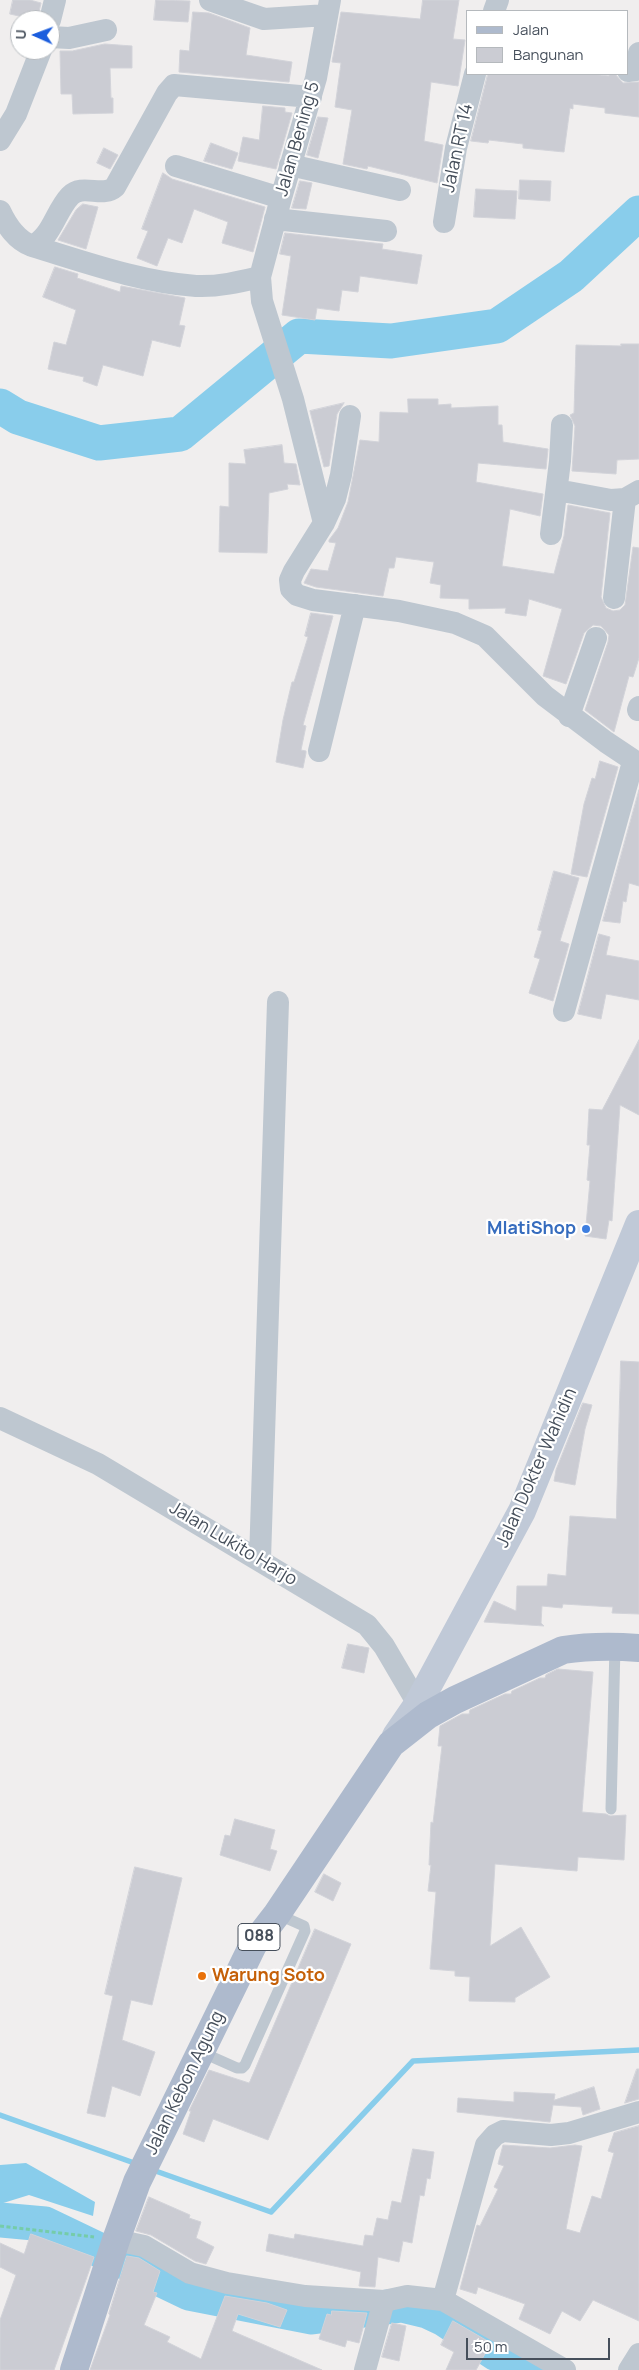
<!DOCTYPE html>
<html>
<head>
<meta charset="utf-8">
<style>
	body { margin:0 }
	#map { position:relative; width:639px; height:2370px; overflow:hidden; background:#f0eeee; font-family:Manrope,sans-serif }
	canvas { display:block }
	.legend { position:absolute; left:466px; top:10px; width:162px; height:65px; box-sizing:border-box; background:#fff; border:1px solid #b5b9bd; margin:0; padding:6px 9px; list-style:none; font-size:15px; color:#464f5b }
	.legend li { display:flex; align-items:center; gap:10px; height:25px }
	.legend b { width:25px; border:1px solid #b5b9bd }
	.north { position:absolute; left:10px; top:10px; width:50px; height:50px; box-sizing:border-box; background:#fff; border:1px solid #b5b9bd; border-radius:50%; rotate:272deg; font-size:14px; font-weight:700; line-height:20px; text-align:center; color:#464f5b }
	.north::after { content:''; display:block; margin:auto; width:18px; height:22px; background:#1b5ddd; clip-path:polygon(50% 0,100% 100%,50% 72%,0 100%) }
	.scale { position:absolute; left:466px; top:2338px; width:144px; height:22px; box-sizing:border-box; border:2px solid #464f5b; border-top:0; padding-left:6px; font-size:15px; line-height:18px; white-space:nowrap; color:#464f5b; -webkit-text-stroke:4px #fff; paint-order:stroke }
</style>
</head>
<body>
<div id="map">
<canvas width="639" height="2370"></canvas>
<ul class="legend">
<li><b style="height:6px;background:#aebacd"></b>Jalan</li>
<li><b style="height:14px;background:#cbccd3"></b>Bangunan</li>
</ul>
<div class="north">U</div>
<div class="scale">50 m</div>
</div>
<script>
const ctx = document.querySelector('canvas').getContext('2d');
ctx.lineJoin = 'round';
function fill(path, color) { ctx.fillStyle = color; ctx.fill(path, 'evenodd'); }
function stroke(path, color, width, dash) { ctx.strokeStyle = color; ctx.lineWidth = width; ctx.lineCap = dash ? 'butt' : 'round'; ctx.setLineDash(dash || []); ctx.stroke(path); }
function label(font, color, halo, rows, align = 'center') {
  ctx.font = font + ' Manrope,sans-serif'; ctx.lineWidth = 4.5; ctx.setLineDash([]); ctx.textBaseline = 'middle'; ctx.strokeStyle = halo; ctx.fillStyle = color; for (const [text, x, y, turn = 0] of rows) {
    ctx.save(); ctx.translate(x, y); ctx.rotate((+turn || 0) * Math.PI / 180); ctx.textAlign = isNaN(turn) ? turn : align; if (halo) ctx.strokeText(text, 0, 0); ctx.fillText(text, 0, 0); ctx.restore();
  }
}
const water = new Path2D(`
	M26,2163L95,2202L93,2216L29,2195L0,2204V2165Z`);
const stream = new Path2D(`
	M0,2115L137,2164
	M150,2169L271,2212L413,2061L639,2050`);
const river = new Path2D(`
	M0,406L18,417L99,443L180,434L299,336L391,341L497,326L571,276L639,213
	M0,2220L45,2224L189,2293L312,2317L402,2305L427,2311L444,2319L495,2353L532,2370`);
const building = new Path2D(`
	M13,0H30L41,3L37,20L10,14Z
	M156,0L190,1L188,22L154,20Z
	M423,0H459L453,39L465,40L458,86L431,82L424,141L443,145L437,183L368,166L367,169L343,164L352,110L335,107L341,63L332,62L341,12L420,19Z
	M193,12L209,13L250,28L246,55L292,62L289,82L179,72L180,50L189,51Z
	M105,44L132,46V68H110L111,98H113V113L73,114L72,94H61L60,51H72Z
	M488,74H592L609,76V74H615L623,83L639,82V117L605,113V108L573,104V109L570,108L564,152L523,148V144L489,140L488,143L471,141Z
	M263,106L285,108V112L292,113L276,169L238,161L243,137L259,140Z
	M318,117L328,118L318,158L307,155Z
	M211,143L238,153L232,169L204,161Z
	M104,148L118,155L110,169L97,163Z
	M163,173L172,179L265,207L253,252L222,243L228,222L194,209L182,243L168,238L157,266L137,258L148,231L142,229Z
	M520,180L551,181L550,201L519,199Z
	M300,181L312,183L306,209L292,208Z
	M476,189L517,191L515,219L474,217Z
	M83,204L98,207L86,249L58,240L76,210Z
	M285,233L383,244L382,249L422,255L417,284L360,276L358,292L342,290L339,311L317,308L315,320L282,315L291,256L280,254Z
	M55,267L78,274L77,278L120,292L121,286L185,298L179,325L185,326L180,347L152,340L143,376L103,365L97,386L83,381L84,377L48,369L54,342L66,345L76,310L43,297Z
	M621,344H639V459L617,460L616,474L572,471L575,426L570,415L574,413L576,345L621,346Z
	M408,399H438V405L451,404V408L498,406V425H502L503,442L548,449L546,469L478,463L476,482L543,494L540,516L510,509L502,566L554,574L564,536L568,505L610,513L601,597L606,608L613,611L620,610L625,605L633,547L639,548V658L633,677L629,676L614,732L585,710L608,642L609,635L601,626L593,625L584,633L566,684L543,676L562,609L529,599L526,616L505,613L506,608L469,609V599L440,598L441,585L430,583L434,562L396,557L394,568H389L383,596L316,587L304,583L311,569L328,571L336,543L329,542V540L338,528L348,502L360,440L379,442L380,412L408,413Z
	M344,403L337,414L329,466L324,467L310,411Z
	M282,445L284,463L296,464L300,485L287,484L288,489L269,493L267,553L219,552L220,506L229,507V463L246,464L244,450Z
	M311,613L333,616L303,725L306,726L301,750L306,751V753L303,768L276,762L283,720L292,682H294L308,637L305,636Z
	M600,761L618,767L587,877L571,874L584,804L592,778L595,779Z
	M639,790V886L629,883L626,902L623,901L620,923L603,921Z
	M554,871L579,878L560,941L569,944L553,1001L529,993L540,959L534,957L542,931L538,930Z
	M599,934L610,937L606,955L639,961V1000L606,994L601,1019L578,1014Z
	M639,1040V1115L620,1105L612,1221L609,1220L606,1239L585,1236L590,1181L587,1180L590,1145H587L589,1109L602,1110Z
	M621,1361L639,1362V1614L612,1613L613,1607L563,1604L562,1608L542,1606L541,1623L544,1626L484,1622L494,1601L516,1611L517,1586H547L548,1574L566,1576L570,1516L616,1519Z
	M583,1403L592,1405L585,1429L575,1485L554,1481L556,1470Z
	M348,1644L369,1648L364,1673L342,1668Z
	M558,1669L593,1672L582,1812L606,1814L610,1816L626,1815L624,1860L578,1857L577,1871L495,1864L490,1946L521,1927L550,1977L515,1998V2002L469,2001L470,1977L455,1976V1971L430,1969L436,1892L428,1891L431,1865H429L431,1822L433,1823L442,1746H438L440,1726L462,1714H469L470,1710L505,1694H511L512,1691L540,1678H545L546,1675Z
	M235,1819L275,1830L270,1849L277,1851L270,1871L220,1855L225,1835L230,1836Z
	M135,1867L182,1878L152,2005L131,2000L122,2040L155,2052L140,2096L112,2086L105,2117L87,2113L113,1996L105,1994Z
	M324,1874L341,1883L333,1901L315,1892Z
	M315,1929L351,1944L268,2140L213,2119L204,2142L183,2134L191,2111H189L209,2070L249,2083Z
	M637,2069H639V2099L625,2103Z
	M594,2087L600,2109L583,2115L581,2107L553,2105L550,2122L457,2112L458,2098L514,2102V2092L555,2094L554,2100Z
	M639,2126V2321L593,2300L580,2321L562,2311L550,2334L519,2319L525,2304L478,2287L476,2294L460,2289L477,2225L480,2226L498,2189L494,2187L504,2166L498,2164L503,2145L550,2148L575,2145L582,2146L566,2229L580,2233L592,2196L601,2199L614,2153L608,2151L614,2133Z
	M413,2149L434,2152L430,2179L427,2178L424,2196L420,2195L412,2243L403,2241L399,2262L378,2257L375,2287L359,2286L361,2272L266,2251L269,2234L294,2239L295,2234L363,2246L365,2235L373,2236L377,2218L388,2220L392,2201L401,2203Z
	M149,2197L190,2215L189,2218L201,2222L196,2238L214,2247L206,2264L195,2261L151,2235L136,2231Z
	M31,2234L94,2257L54,2370H0V2320L16,2275L0,2267V2243L24,2254Z
	M127,2256L139,2258L160,2271L153,2292L157,2293L144,2325L170,2337L167,2342L201,2359L225,2296L267,2303L287,2310L280,2327L238,2314L232,2331L322,2370H90L110,2315L109,2314Z
	M332,2311L367,2313L359,2343L347,2340L345,2347L319,2339L327,2314L331,2315Z
	M453,2321L491,2343L476,2370H446L454,2352L441,2345Z
	M392,2323L406,2326L399,2361L382,2357Z`);
const path = new Path2D(`
	M0,2226L94,2237`);
const service = new Path2D(`
	M611,1809L615,1646
	M201,2052L237,2068H242L245,2065L305,1931L304,1926L277,1914`);
const minor = new Path2D(`
	M210,0L264,19L327,15
	M494,11L498,0
	M50,20L55,0
	M50,37L69,38L106,30
	M628,71L636,70L639,53
	M0,140L16,114L41,50
	M290,165L400,190
	M176,166L281,198
	M0,211C7,226 16,240 32,246C52,237 55,212 70,196C82,183 103,198 115,187L167,93L174,85L311,97
	M275,219L386,231
	M444,222L456,148L475,74
	M32,246C85,262 140,282 196,286C218,287 239,282 260,277
	M350,416L341,475L335,499L324,523L294,571L290,580L291,589L297,595L313,600L399,611L455,623L485,636L545,696L606,742L639,764
	M557,490L611,500L625,499L639,491
	M324,523L293,399L262,301L260,277L281,198L316,78L330,0
	M551,534L560,461L562,425
	M614,598L625,499
	M638,710L639,707
	M569,716L596,638
	M319,751L355,605
	M564,1011L633,762
	M0,1418L98,1464L367,1625L384,1646L418,1704L427,1714
	M260,1559L278,1002
	M116,2240L144,2246L190,2273L227,2283L305,2296L384,2301L407,2296L443,2300L565,2370
	M443,2300L486,2145L495,2135L503,2131L551,2135L569,2133L639,2112
	M365,2370L384,2301
	M629,2370L639,2354`);
const secondary = new Path2D(`
	M396,1736L418,1704L522,1511L639,1224`);
const primary = new Path2D(`
	M74,2370L116,2240L137,2182L253,1945L277,1914L391,1744L428,1715L455,1700L563,1650C589,1646 613,1646 639,1648`);
const markers = [
	[586,1229,5,"#3f7fe0"],
	[202,1976,5,"#e8710a"]
];
const shields = [
	[259,1937,42]
];
const shieldNames = [
	["088",259,1937]
];
const streetNames = [
	["Jalan Bening 5",298,139,-74],
	["Jalan RT 14",458,148,-78],
	["Jalan Dokter Wahidin",537,1468,-66],
	["Jalan Lukito Harjo",233,1544,31],
	["Jalan Kebon Agung",185,2083,-64]
];
const shopNames = [
	["MlatiShop",576,1229]
];
const foodNames = [
	["Warung Soto",212,1976]
];
fill(water, '#89cdeb');
stroke(stream, '#89cdeb', 5.5);
stroke(river, '#89cdeb', 35);
fill(building, '#cbccd3');
stroke(building, '#d2d3d9', 1);
stroke(path, '#75cca9', 3, [4, 2.5]);
stroke(service, '#bec7d0', 11);
stroke(minor, '#bec7d0', 22);
stroke(secondary, '#c0c9d7', 28);
stroke(primary, '#aebacd', 28);
for (const [x, y, r, color] of markers) { const dot = new Path2D(); dot.arc(x, y, r, 0, 2 * Math.PI); ctx.fillStyle = color; ctx.fill(dot); stroke(dot, '#fff', 2); }
for (const [x, y, w] of shields) { const box = new Path2D(); box.roundRect(x - w / 2, y - 13.5, w, 27, 4); ctx.fillStyle = '#fff'; ctx.fill(box); stroke(box, '#464f5b', 1); }
label('bold 16px', '#464f5b', null, shieldNames);
label('18px', '#464f5b', '#fff', streetNames);
label('bold 18px', '#366cbe', '#fff', shopNames, 'right');
label('bold 18px', '#c56008', '#fff', foodNames, 'left');
</script>
</body>
</html>
